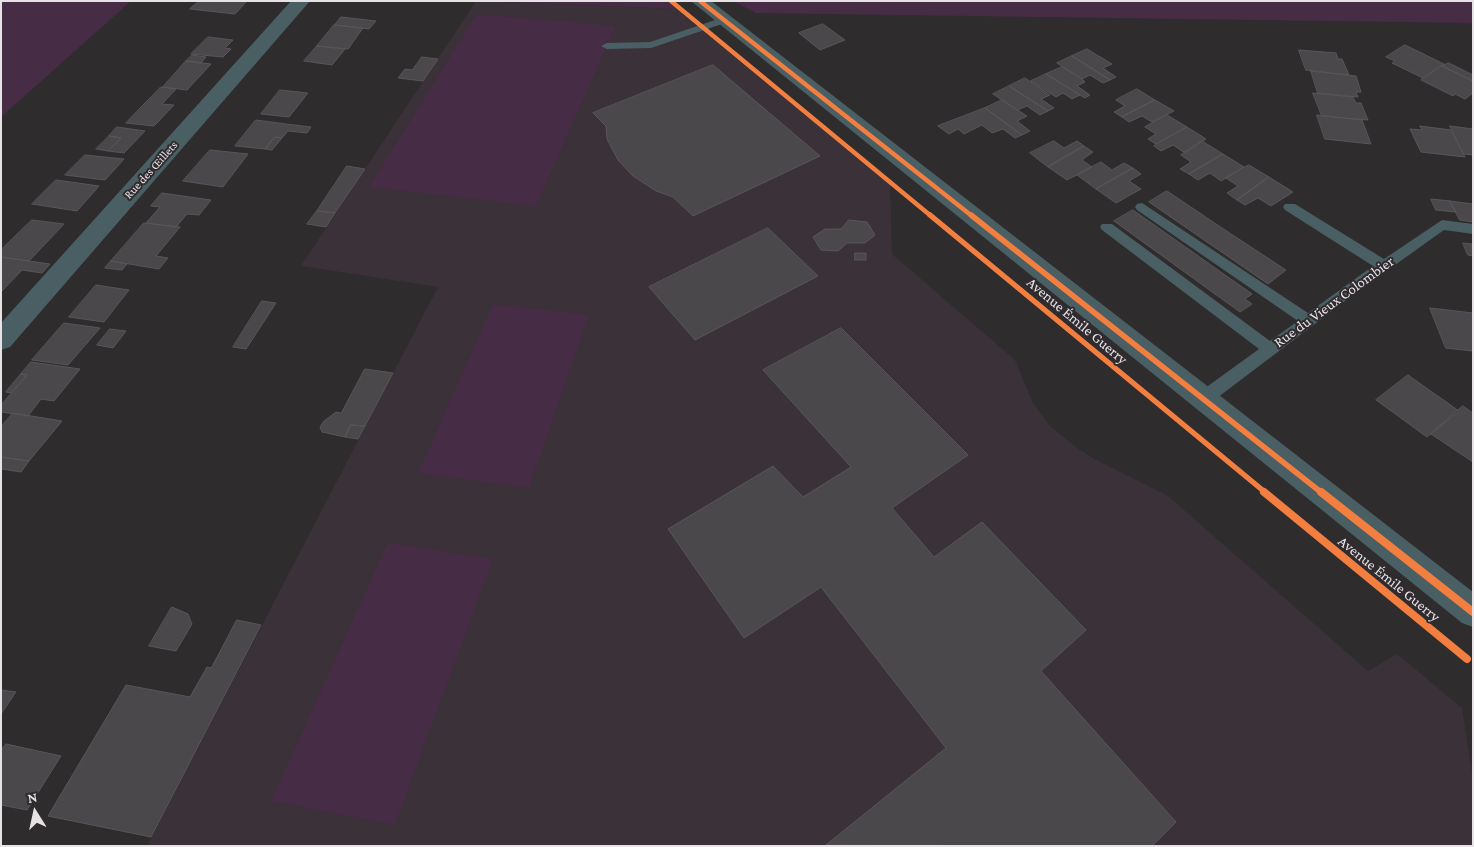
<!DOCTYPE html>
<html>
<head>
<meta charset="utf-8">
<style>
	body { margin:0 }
	#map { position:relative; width:1474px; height:847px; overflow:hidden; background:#2f2c2e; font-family:"Crimson Pro",serif }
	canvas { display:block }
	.frame { position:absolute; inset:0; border:2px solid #e6e2e5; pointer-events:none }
	.north { position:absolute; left:10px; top:787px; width:50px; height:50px; -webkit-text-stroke:4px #302b2f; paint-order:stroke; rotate:350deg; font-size:14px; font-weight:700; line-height:20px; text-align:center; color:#e6e2e5 }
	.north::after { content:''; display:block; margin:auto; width:18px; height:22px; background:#e6e2e5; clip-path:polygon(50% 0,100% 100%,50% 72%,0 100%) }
</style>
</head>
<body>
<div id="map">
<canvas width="1474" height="847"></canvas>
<div class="frame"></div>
<div class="north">N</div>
</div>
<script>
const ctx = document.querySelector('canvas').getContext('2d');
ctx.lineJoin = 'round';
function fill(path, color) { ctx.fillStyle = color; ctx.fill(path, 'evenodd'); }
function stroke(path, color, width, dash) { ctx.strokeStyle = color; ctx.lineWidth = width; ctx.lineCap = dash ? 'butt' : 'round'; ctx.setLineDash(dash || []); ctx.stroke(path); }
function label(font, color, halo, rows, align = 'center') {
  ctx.font = font + ' "Crimson Pro",serif'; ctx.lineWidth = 4; ctx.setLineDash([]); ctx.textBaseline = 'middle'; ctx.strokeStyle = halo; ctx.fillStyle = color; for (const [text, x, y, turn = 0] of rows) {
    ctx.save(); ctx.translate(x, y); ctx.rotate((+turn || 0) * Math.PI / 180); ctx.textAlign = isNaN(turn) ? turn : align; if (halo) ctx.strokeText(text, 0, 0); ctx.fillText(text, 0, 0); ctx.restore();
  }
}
const built = new Path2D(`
	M476,1L677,9L890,185L892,254L1015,360L1033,403L1050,426L1077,448L1096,460L1168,496L1368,671L1397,654L1462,708L1473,779V846H147L438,287L301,266Z`);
const green = new Path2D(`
	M1,1H131L1,117Z
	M471,1H668L677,9L476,1Z
	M733,1H1473V23L756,13Z
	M477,14L616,26L536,206L369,187Z
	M493,304L589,315L529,488L418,473Z
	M388,542L493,559L395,825L271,801Z`);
const building = new Path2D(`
	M199,1H247L235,14L190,9Z
	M341,17L376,21L369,29L335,25Z
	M823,24L845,40L820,50L799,33Z
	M334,25H335L363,28L348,49L317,46Z
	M208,37L233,40L225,48L231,49L223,57L191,54Z
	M1405,45L1444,64L1423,78L1392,63L1395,61L1386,57Z
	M317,46L345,49L332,65L304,61Z
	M1087,49L1112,64L1103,68L1116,77L1110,80L1072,56Z
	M1299,50L1336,53L1338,59H1342L1349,75L1306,70Z
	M192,55L206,57L201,63L186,61Z
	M1072,56L1110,80L1103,83L1090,75L1082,79L1057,63Z
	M422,57L438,59L423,81L398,78L405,69L412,70Z
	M186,61L211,64L187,90L163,87Z
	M1449,63L1473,75V81L1442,66Z
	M713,65L820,156L693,216L673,197L656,191L633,176L618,160L607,139L606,126L593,113Z
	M1442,66L1473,81V93L1465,99L1455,94L1453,96L1421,80Z
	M1062,67L1082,79L1085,82L1077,86L1090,95L1085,98L1046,74Z
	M1311,71L1356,76L1361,92H1356L1358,97L1318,93Z
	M1046,74L1080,95L1072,99L1063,93L1056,97L1031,81Z
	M1025,78L1050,95L1041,99L1054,108L1048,111L1009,86Z
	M1009,86L1048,111L1040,115L1027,106L1017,110L993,94Z
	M161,87L176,89L162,104L174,105L154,126L126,123Z
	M1137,89L1155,100L1122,117L1114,112L1125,106L1116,100Z
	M280,90L308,93L289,117L261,114Z
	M1313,93L1353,97L1356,103H1361L1368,120L1322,116Z
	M1002,100L1027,116L1017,121L1030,131L1022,135L985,108Z
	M1155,100L1174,111L1152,122L1142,116L1129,122L1122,117Z
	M985,108L1022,135L1015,138L1003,129L992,133L982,125L964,134L958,129L949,134L938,126Z
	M1167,115L1187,127L1156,144L1148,139L1156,134L1145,127Z
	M1317,115L1362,120L1371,144L1325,139Z
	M256,120L286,124L311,127L307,133L288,131L282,138L275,137L265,149L235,146Z
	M1420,126L1451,130L1465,157L1421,152L1410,129L1422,130Z
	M1450,126L1473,129V155L1464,154Z
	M117,127L145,131L124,153L108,151L121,138L109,136Z
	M1187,127L1206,139L1185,153L1173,145L1161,151L1154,146Z
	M109,136L121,138L108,151L96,149Z
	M275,137L282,138L272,150L265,149Z
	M1054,141L1064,148L1077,141L1084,146L1048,167L1030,153Z
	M1202,141L1223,154L1189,174L1180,169L1191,162L1181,155Z
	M1084,146L1093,152L1082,160L1092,167L1067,180L1048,167Z
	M210,150L248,154L223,187L183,181Z
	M1223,154L1244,167L1221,181L1210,173L1198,180L1189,174Z
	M85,155L124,159L105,180L65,175Z
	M1101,162L1112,170L1124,163L1133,168L1096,189L1077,175Z
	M1249,165L1269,177L1237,200L1227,193L1238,186L1226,178Z
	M347,166L365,169L335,213L317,211Z
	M1133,168L1141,174L1129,181L1141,189L1116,203L1096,189Z
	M1269,177L1293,192L1271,206L1258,198L1245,205L1237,200Z
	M56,180L99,186L77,211L32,204Z
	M1167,191L1225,230L1286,270L1268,284L1149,202Z
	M162,193L211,200L199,215L187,214L176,227L146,223L160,207L151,206Z
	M1431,199L1450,201L1456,212L1436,210Z
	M1450,201L1473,204V222L1460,220Z
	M1133,210L1252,294L1245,299L1252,304L1240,312L1114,221Z
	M317,211L335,213L326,227L307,224Z
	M32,220L64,224L29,261L1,257V250Z
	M849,220L867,222L875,235L865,243H847L838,251L821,250L813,237L825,229H841Z
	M144,223L180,227L156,256L168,258L159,269L111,261Z
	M768,228L818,276L695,340L649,287Z
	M1463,243L1472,244L1473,256L1468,255Z
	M855,253H866V260H855Z
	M1,257L50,264L42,273L22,270L1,292Z
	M111,261L127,264L122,270L105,268Z
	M96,285L129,290L104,322L69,317Z
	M262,301L276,303L246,349L233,347Z
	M1430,308L1473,313V351L1446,348Z
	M64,323L100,328L68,365L32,360Z
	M841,328L968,455L892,508L934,557L982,522L1086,630L1041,671L1176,822L1152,846L826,845L946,748L821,587L744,638L668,529L773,466L803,497L851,467L763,370Z
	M110,329L126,331L113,348L97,345Z
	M31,362L80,369L54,401L41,399L28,416L1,412V405L27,375L21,374Z
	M365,369L393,373L365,426L351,425L345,437L322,432L320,427L324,421L336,412L341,413Z
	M21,374L27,375L11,393L6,392Z
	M1408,375L1459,411L1427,437L1376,400Z
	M1463,406L1473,413V462L1431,434Z
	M13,413L62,421L29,461L1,457V427Z
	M351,425L365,426L358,439L345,437Z
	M1,457L29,461L21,472L1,469Z
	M172,607L188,614L192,624L176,651L149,646Z
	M237,620L261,625L151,837L48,816L126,685L190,697L207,667L211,668Z
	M1,690L16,692L1,714Z
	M6,744L61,756L27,810L1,805V751Z`);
const service = new Path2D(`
	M724,17L729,20L728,22L651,48L607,49L601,46L607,43L650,42Z
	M1142,203L1308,313L1373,266L1285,210L1283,207L1285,204H1295L1384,259L1442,220L1473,224V234L1444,230L1353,295L1209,404L1203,405L1197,404L1195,399L1197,394L1259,349L1102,230L1100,227L1102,224H1112L1270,341L1298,321L1137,210L1135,207L1137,204Z`);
const minor = new Path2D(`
	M291,1H310L10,347L1,350V323Z
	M691,1H711L1473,592V627L1462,623Z`);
const cyclewayFar2 = new Path2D(`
	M671,1L931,216
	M700,1L972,216`);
const cyclewayFar1 = new Path2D(`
	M930,215L1266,493
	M971,215L1322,493`);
const cycleway = new Path2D(`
	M1264,492L1467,659
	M1321,492L1473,612`);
const farStreetnames = [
	["Rue des Œillets",151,170,-48]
];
const streetNames = [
	["Rue du Vieux Colombier",1334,302,-36],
	["Avenue Émile Guerry",1077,321,40],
	["Avenue Émile Guerry",1389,579,39]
];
fill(built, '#3a3139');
fill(green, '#462c44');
fill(building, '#4a484a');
stroke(building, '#585658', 1);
fill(service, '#495f63');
fill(minor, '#495f63');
stroke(cyclewayFar2, '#f27e40', 4.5);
stroke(cyclewayFar1, '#f27e40', 5.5);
stroke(cycleway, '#f27e40', 8);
label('12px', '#e6e2e5', '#302b2f', farStreetnames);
label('15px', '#e6e2e5', '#302b2f', streetNames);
</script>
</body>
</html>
